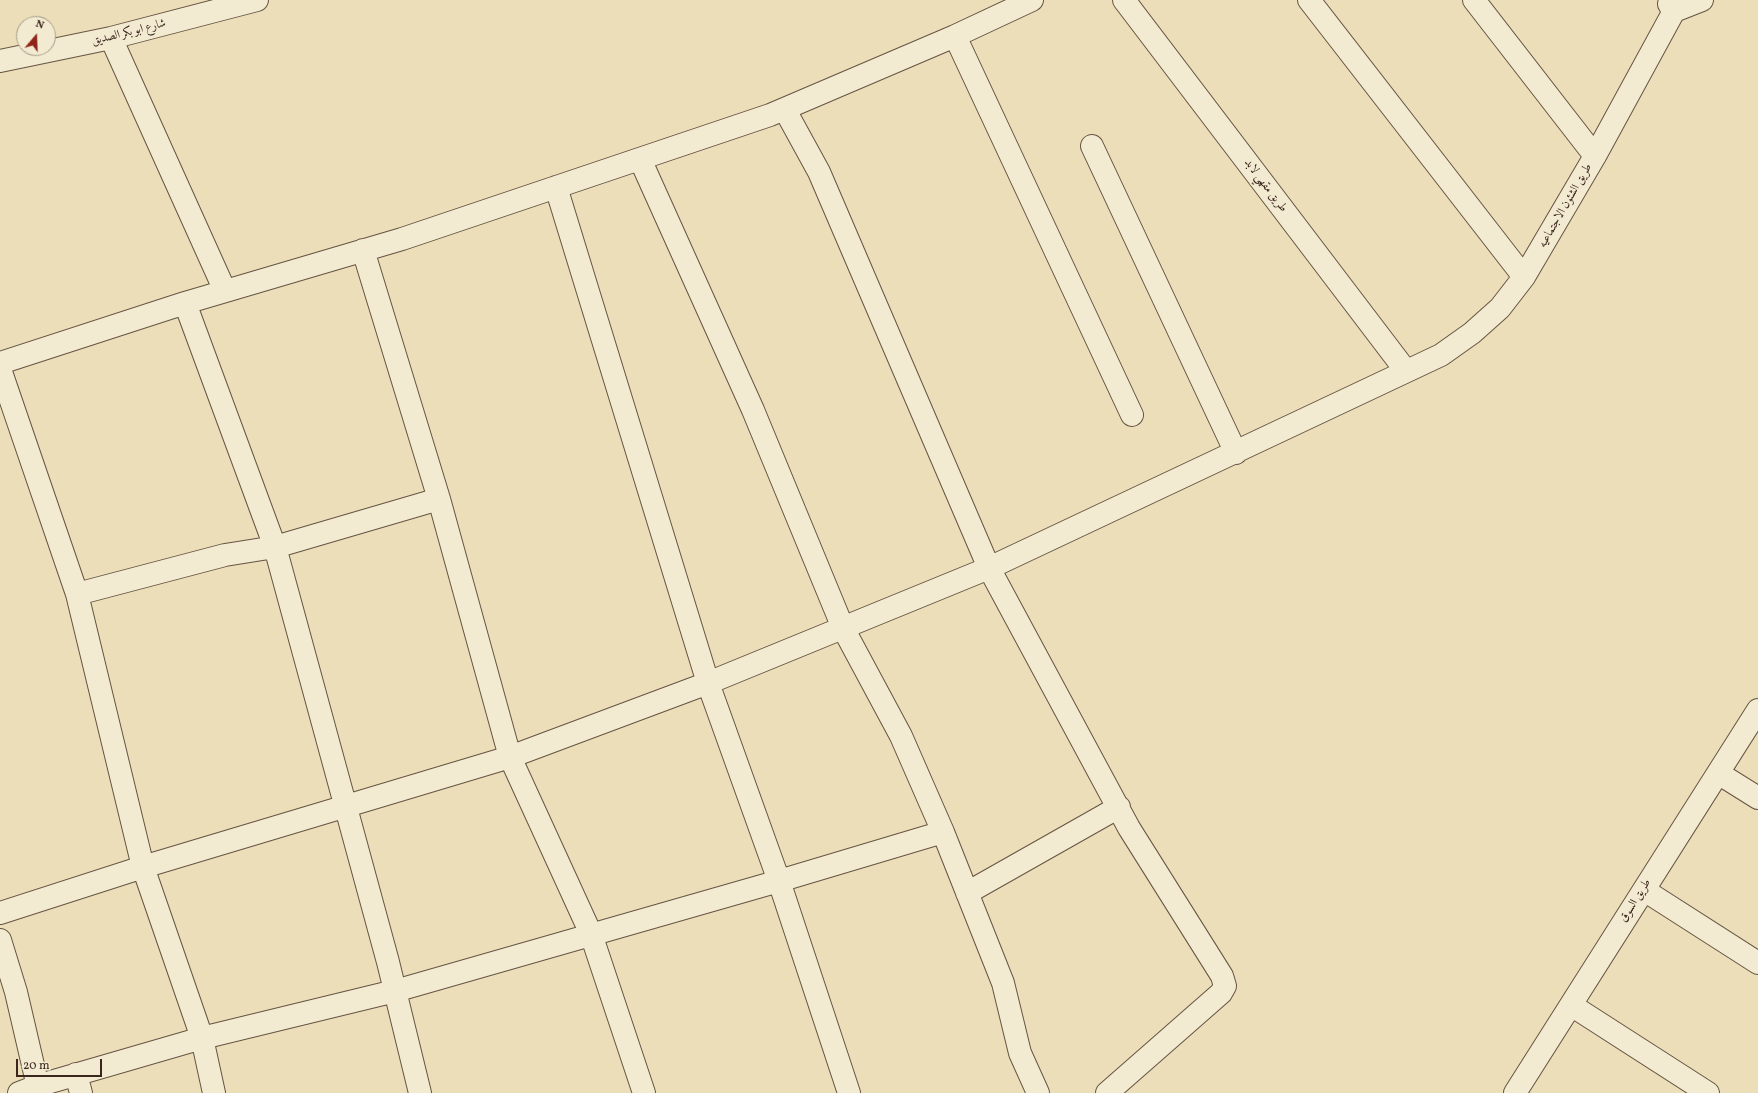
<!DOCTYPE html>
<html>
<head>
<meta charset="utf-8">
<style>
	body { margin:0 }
	#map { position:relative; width:1758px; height:1093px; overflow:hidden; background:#ebdeb8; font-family:Vollkorn,serif }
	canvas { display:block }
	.north { position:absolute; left:16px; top:16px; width:40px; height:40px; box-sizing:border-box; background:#f2ead1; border:1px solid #a89c89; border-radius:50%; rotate:19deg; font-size:11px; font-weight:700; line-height:16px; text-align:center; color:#3a261c }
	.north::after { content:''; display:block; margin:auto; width:14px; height:18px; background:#8f2418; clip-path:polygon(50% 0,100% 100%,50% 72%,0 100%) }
	.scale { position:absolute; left:16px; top:1059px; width:86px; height:18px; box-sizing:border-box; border:2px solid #3a261c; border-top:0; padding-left:5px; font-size:12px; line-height:14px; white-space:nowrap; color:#3a261c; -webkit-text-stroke:3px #f2ead1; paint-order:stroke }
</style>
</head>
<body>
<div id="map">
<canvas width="1758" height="1093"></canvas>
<div class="north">N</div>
<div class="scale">20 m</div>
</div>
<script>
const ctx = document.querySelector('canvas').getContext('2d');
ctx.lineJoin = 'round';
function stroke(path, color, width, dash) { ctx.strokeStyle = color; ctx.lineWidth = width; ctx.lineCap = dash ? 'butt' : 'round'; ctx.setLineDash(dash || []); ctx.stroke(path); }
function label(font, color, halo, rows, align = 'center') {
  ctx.font = font + ' Vollkorn,Amiri,serif'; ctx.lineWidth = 3; ctx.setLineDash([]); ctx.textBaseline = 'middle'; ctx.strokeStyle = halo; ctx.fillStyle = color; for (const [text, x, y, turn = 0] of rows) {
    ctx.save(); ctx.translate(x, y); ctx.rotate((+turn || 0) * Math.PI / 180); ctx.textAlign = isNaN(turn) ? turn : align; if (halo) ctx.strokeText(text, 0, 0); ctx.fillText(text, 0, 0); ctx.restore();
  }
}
const minor = new Path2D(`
	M1124,0L1406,371
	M1309,0L1524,277
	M1474,0L1595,156
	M1669,4L1674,11L1702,0
	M955,36L1132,415
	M111,38L225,291
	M0,61L111,38L257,0
	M785,110L819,172L989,568L1129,828L1222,976L1225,986L1221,993L1107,1093
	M1092,146L1236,453
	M640,159L753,410L843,628L901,736L943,832L1003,983L1020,1053L1038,1093
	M556,187L708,683L779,881L849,1093
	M363,250L439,499L510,757L591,934L644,1093
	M185,303L275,547L388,962L420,1093
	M0,363L185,303L402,239L770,115L955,36L1032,0
	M0,369L77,594L143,867L202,1038L214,1093
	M77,594L225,555L275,547L439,499
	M1718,773L1758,798
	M1644,890L1758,963
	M967,893L1119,807
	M0,913L143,867L510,757L708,683L989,568L1441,355L1472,333L1500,308L1524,277L1595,156L1680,0
	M0,940L16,992L36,1078L40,1085
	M1571,1005L1708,1093
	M76,1074L81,1093
	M19,1093L40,1085L202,1038L395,991L779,881L943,832
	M1515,1093L1758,710`);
const streetNames = [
	["شارع ابو بكر الصديق",129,33,-14],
	["طريق مقهي لابد",1265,186,53],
	["طريق الشئون الاجتماعيه",1566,206,-60],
	["طريق السوق",1636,901,-58]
];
stroke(minor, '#665443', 24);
stroke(minor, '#f2ead1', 22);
label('12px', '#3a261c', '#f2ead1', streetNames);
</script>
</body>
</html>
